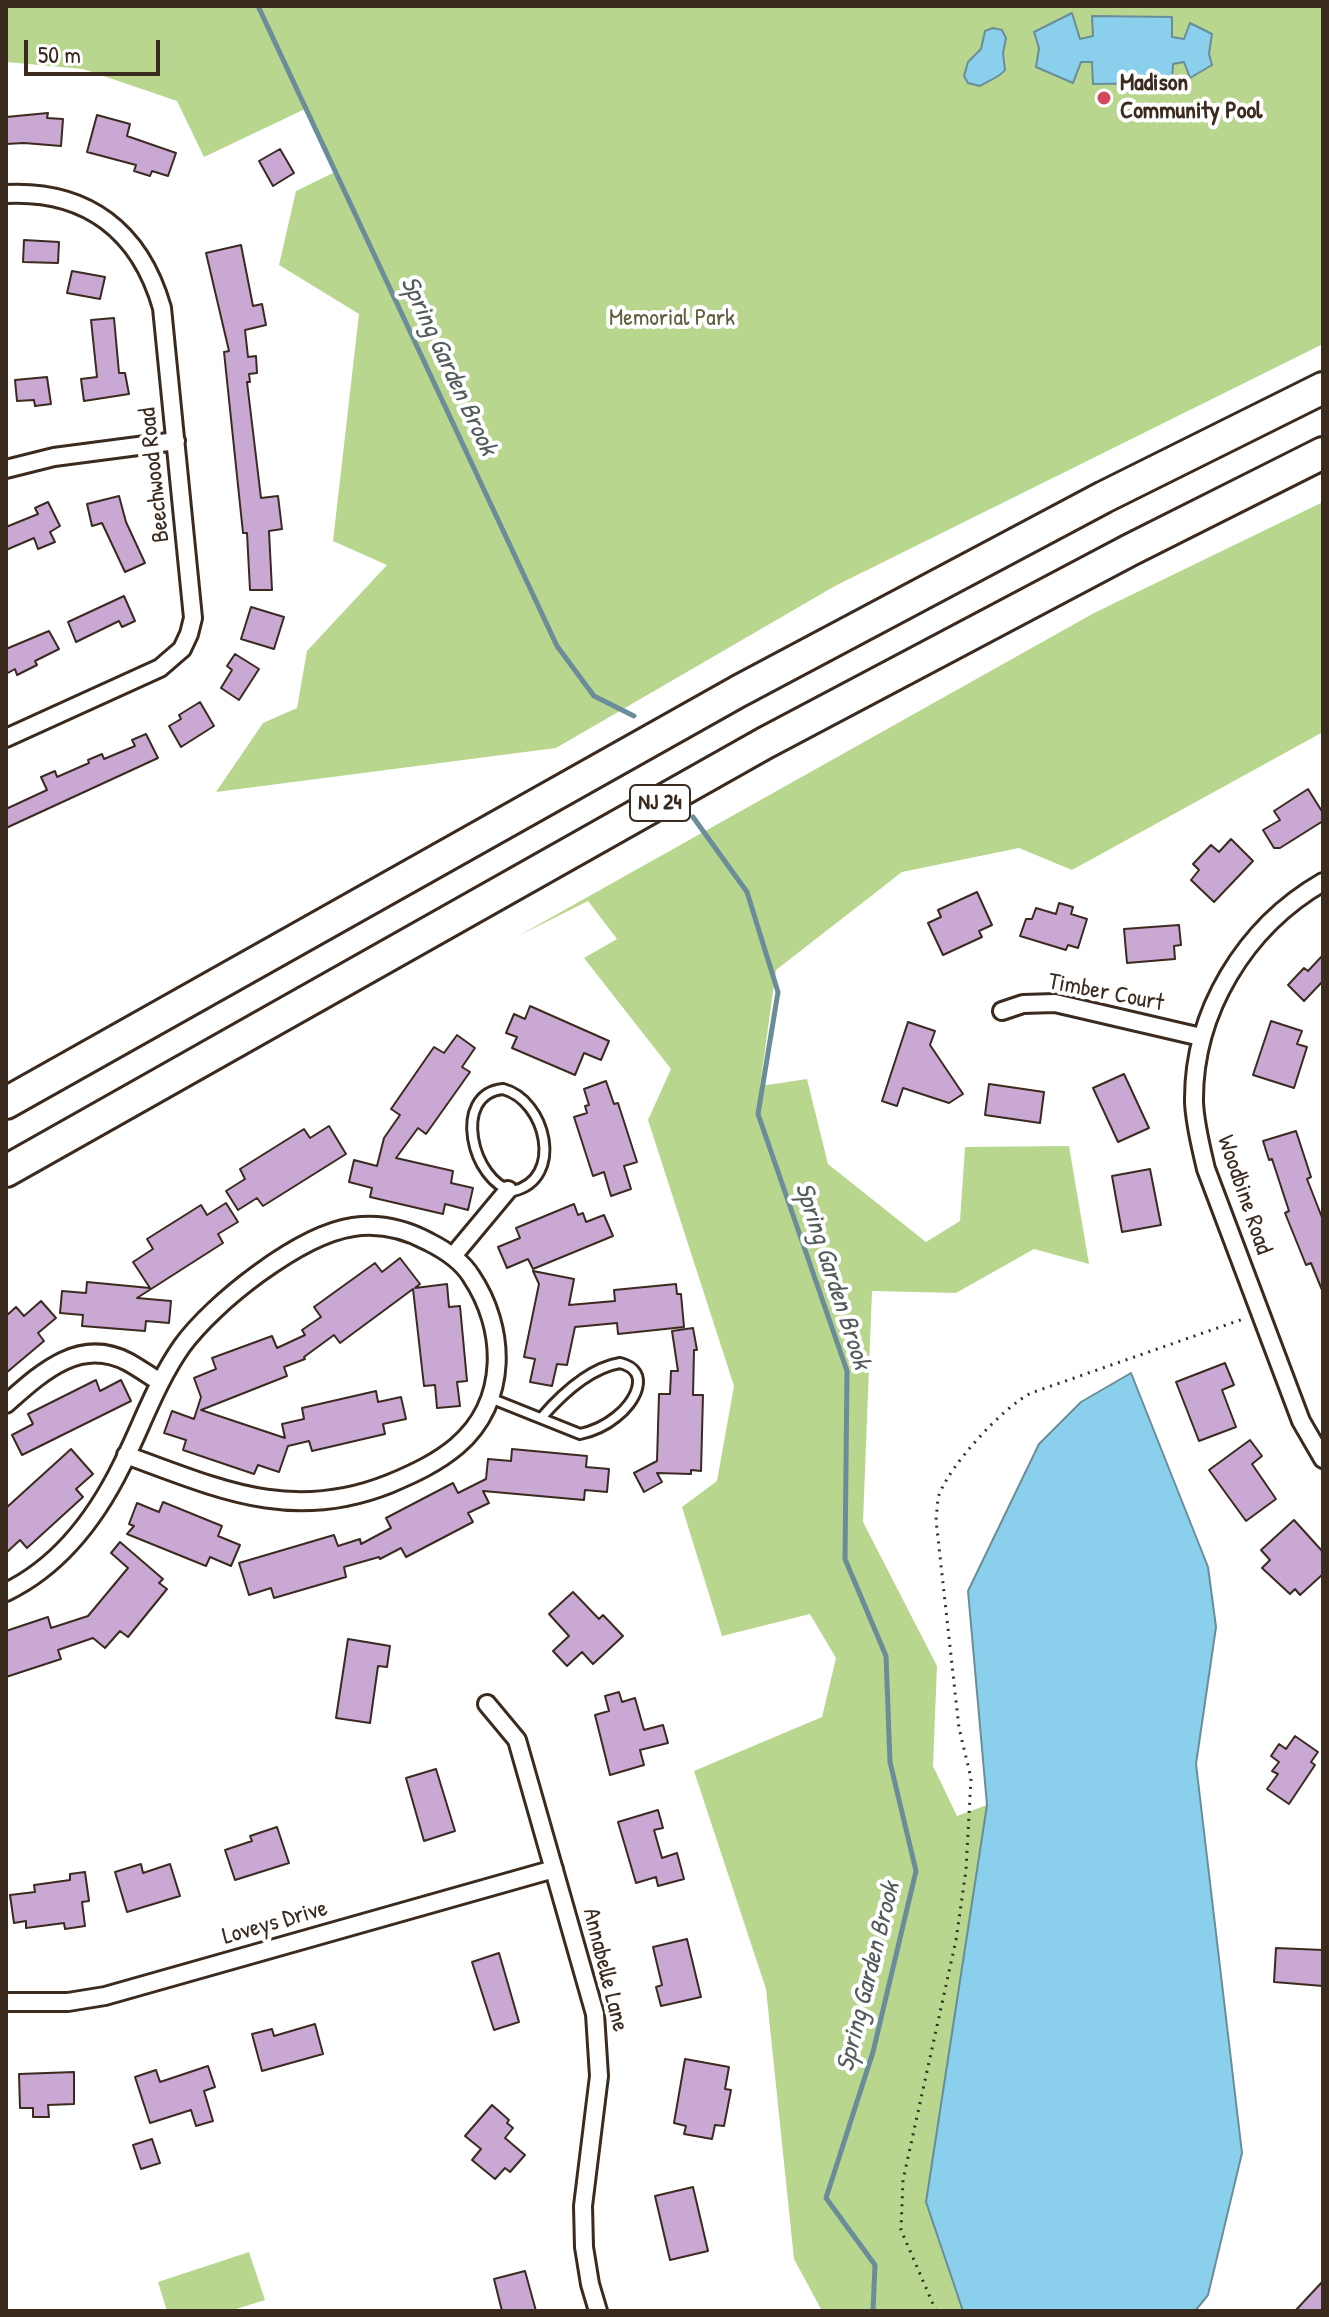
<!DOCTYPE html>
<html>
<head>
<meta charset="utf-8">
<style>
	body { margin:0 }
	#map { position:relative; width:1329px; height:2317px; overflow:hidden; background:#fff; font-family:"Patrick Hand",sans-serif }
	canvas { display:block }
	.frame { position:absolute; inset:0; border:8px solid #3b2a1e; pointer-events:none }
	.scale { position:absolute; left:24px; top:40px; width:136px; height:36px; box-sizing:border-box; border:4px solid #3b2a1e; border-top:0; padding-left:10px; font-size:24px; line-height:28px; white-space:nowrap; color:#3b2a1e; -webkit-text-stroke:6px #fff; paint-order:stroke }
</style>
</head>
<body>
<div id="map">
<canvas width="1329" height="2317"></canvas>
<div class="frame"></div>
<div class="scale">50 m</div>
</div>
<script>
const ctx = document.querySelector('canvas').getContext('2d');
ctx.lineJoin = 'round';
function fill(path, color) { ctx.fillStyle = color; ctx.fill(path, 'evenodd'); }
function stroke(path, color, width, dash) { ctx.strokeStyle = color; ctx.lineWidth = width; ctx.lineCap = dash ? 'butt' : 'round'; ctx.setLineDash(dash || []); ctx.stroke(path); }
function label(font, color, halo, rows, align = 'center') {
  ctx.font = font + ' "Patrick Hand",sans-serif'; ctx.lineWidth = 8; ctx.setLineDash([]); ctx.textBaseline = 'middle'; ctx.strokeStyle = halo; ctx.fillStyle = color; for (const [text, x, y, turn = 0] of rows) {
    ctx.save(); ctx.translate(x, y); ctx.rotate((+turn || 0) * Math.PI / 180); ctx.textAlign = isNaN(turn) ? turn : align; if (halo) ctx.strokeText(text, 0, 0); ctx.fillText(text, 0, 0); ctx.restore();
  }
}
const green = new Path2D(`
	M6,6H1323V344L835,586L556,748L216,792L263,723L297,708L307,651L387,565L333,541L359,314L279,265L296,191L335,172L305,109L204,157L177,101L83,69L6,62Z
	M1323,502V732L1072,870L1019,848L902,872L776,970L760,1086L807,1079L828,1164L926,1242L960,1221L965,1147L1069,1146L1089,1264L1034,1249L956,1293L872,1291L863,1522L937,1666L933,1766L957,1816L987,1805L926,2202L963,2311H822L794,2259L766,1989L694,1771L822,1717L836,1658L810,1614L722,1636L682,1507L717,1481L734,1386L648,1120L671,1069L584,958L617,939L588,901L518,936L1094,613Z
	M249,2252L265,2300L230,2311H167L158,2282Z`);
const water = new Path2D(`
	M1072,13L1080,39L1093,36L1092,16L1172,17V37L1184,39L1190,23L1212,34L1209,54L1212,65L1190,78L1184,62L1173,64L1172,83L1093,84L1092,62H1081L1073,83L1036,67L1039,48L1034,32Z
	M993,28L1002,30L1006,38L1003,53L1005,70C1000,77 988,81 980,86L968,83L964,76L968,62L981,49L985,31Z
	M1131,1373L1208,1567L1216,1627L1196,1764L1242,2153L1208,2295L1195,2311H963L926,2202L987,1805L968,1591L1039,1444L1081,1402Z`);
const stream = new Path2D(`
	M258,6L557,646L594,696L634,716
	M693,817L747,892L778,992L758,1114L847,1371L845,1559L886,1656L890,1762L916,1871L873,2052L826,2198L875,2265L873,2311`);
const building = new Path2D(`
	M48,113L47,118L63,119L61,146L24,143L6,144V117Z
	M97,115L130,124L127,136L176,153L168,176L152,171L150,176L134,171L136,165L87,152Z
	M280,149L294,173L273,186L259,161Z
	M24,240L59,242L58,263L23,262Z
	M241,245L253,306L262,304L266,325L245,330L248,357L256,356L257,373L249,374L250,382H247L261,498L278,496L282,529L269,531L272,590H250L247,533H243L224,352L229,351L206,253Z
	M72,271L105,277L100,299L67,293Z
	M114,318L119,373H125L129,394L84,401L81,379L97,377L91,320Z
	M47,377L51,404L35,406L34,400L17,401L15,380Z
	M119,496L126,522L145,563L125,572L102,523L92,526L87,504Z
	M48,502L60,526L50,532L55,542L38,549L34,538L6,550V527L38,514L35,508Z
	M124,596L135,621L122,627L119,621L76,642L68,622Z
	M251,607L284,617L274,649L241,639Z
	M49,631L59,649L35,661L37,665L17,675L15,669L6,674V649Z
	M235,654L259,669L239,700L221,688L232,670L227,666Z
	M200,702L214,726L181,747L169,726L181,719L179,715Z
	M146,734L158,758L6,828V809L47,790L41,777L55,771L57,777L89,763L88,760L102,754L104,759L135,746L132,740Z
	M1308,789L1323,813V821L1280,848H1274L1263,830L1280,820L1274,811Z
	M1231,839L1253,861L1214,902L1191,880L1199,870L1193,864L1211,845L1219,852Z
	M977,892L992,925L979,931L982,937L943,955L928,923L941,917L938,910Z
	M1059,903L1073,907L1071,914L1087,919L1078,948L1068,945L1066,950L1020,936L1026,919H1032L1036,908L1056,914Z
	M1179,925L1181,945L1174,946L1175,959L1127,963L1124,929Z
	M1323,955V981L1304,1001L1288,985L1304,968L1308,971Z
	M530,1006L609,1041L601,1060L584,1053L575,1075L512,1048L517,1037L506,1033L514,1014L525,1019Z
	M1271,1021L1302,1031L1297,1044L1307,1047L1294,1088L1253,1075Z
	M908,1022L935,1031L930,1045L963,1094L949,1103L903,1088L897,1106L882,1101Z
	M457,1035L475,1048L462,1067L470,1072L426,1134L418,1128L396,1158L453,1171L451,1183L473,1188L468,1210L445,1204L443,1214L370,1197L372,1188L349,1182L354,1160L377,1166L384,1138L400,1115L391,1109L434,1047L444,1053Z
	M1124,1074L1149,1128L1118,1142L1093,1088Z
	M606,1081L614,1104L618,1103L637,1162L624,1166L631,1189L611,1196L604,1172L593,1176L574,1117L587,1113L585,1106L589,1105L584,1089Z
	M989,1084L1044,1092L1040,1123L985,1115Z
	M329,1126L346,1154L263,1206L257,1198L238,1210L226,1191L245,1179L240,1169L304,1129L310,1138Z
	M1296,1131L1311,1177L1307,1179L1323,1220L1322,1290L1311,1263L1306,1265L1285,1213L1289,1211L1272,1159L1269,1160L1263,1141Z
	M1150,1169L1161,1225L1122,1232L1112,1176Z
	M226,1203L238,1222L218,1234L223,1243L137,1298L171,1301L169,1323L146,1321L145,1331L82,1326L83,1315L60,1313L62,1291L86,1293L87,1282L150,1288L133,1262L153,1249L147,1239L201,1205L207,1215Z
	M574,1204L578,1215L583,1213L586,1222L604,1215L613,1236L533,1269L528,1259L507,1268L498,1247L520,1238L516,1228Z
	M400,1258L420,1284L415,1288L447,1284L449,1307L460,1306L467,1381L457,1382L460,1406L437,1408L435,1385L424,1386L413,1289L340,1343L334,1335L304,1357L305,1359L284,1367L287,1376L201,1410L285,1438L282,1424L304,1419L302,1408L376,1391L378,1402L401,1397L406,1419L383,1424L385,1434L312,1451L309,1441L288,1446L279,1472L258,1465L254,1474L183,1450L186,1440L164,1433L172,1411L194,1419L201,1397L194,1378L216,1369L212,1358L272,1336L277,1348L305,1335L302,1330L321,1317L314,1307L375,1263L382,1272Z
	M533,1271L574,1279L569,1305L615,1301L614,1290L676,1284L677,1294H681L684,1327L618,1334L617,1323L575,1327L567,1365L557,1364L552,1386L530,1382L535,1359L524,1357L539,1284Z
	M41,1301L56,1318L38,1333L44,1341L6,1373V1316L16,1307L24,1316Z
	M693,1328L697,1350H694L693,1395H703L701,1471L691,1470V1474L657,1473L662,1482L644,1492L634,1473L657,1461L659,1394H670L671,1371H678L672,1331Z
	M1225,1363L1234,1385L1222,1390L1236,1427L1199,1441L1176,1382Z
	M96,1380L100,1391L121,1380L131,1401L22,1455L12,1435L33,1424L28,1414Z
	M1250,1440L1262,1456L1252,1464L1276,1499L1246,1521L1209,1470Z
	M71,1449L93,1474L76,1489L83,1497L27,1548L20,1540L6,1553V1508Z
	M512,1449L587,1456L586,1467L609,1469L607,1492L585,1490L584,1500L483,1491L489,1503L468,1513L473,1522L406,1557L401,1548L380,1559L379,1557L344,1567L346,1577L274,1598L271,1588L249,1595L239,1563L334,1535L338,1546L360,1539L361,1544L391,1528L386,1518L453,1483L458,1493L486,1479L488,1459L511,1461Z
	M163,1502L222,1526L218,1536L240,1545L231,1566L210,1557L206,1566L127,1534L134,1526L129,1524L137,1503L159,1512Z
	M1294,1520L1323,1552V1574L1300,1595L1295,1589L1290,1594L1262,1568L1270,1560L1261,1550Z
	M120,1542L163,1579L159,1583L167,1589L128,1637L120,1631L105,1648L93,1638L58,1650L61,1659L6,1677V1631L48,1617L51,1628L88,1616L128,1568L111,1553Z
	M573,1592L599,1619L603,1615L623,1636L593,1664L582,1652L567,1666L553,1651L569,1636L549,1614Z
	M348,1639L390,1646L387,1667L378,1666L370,1723L336,1718Z
	M619,1692L622,1702L635,1698L644,1730L663,1725L668,1743L640,1750L644,1765L610,1775L595,1715L609,1711L605,1696Z
	M1295,1736L1318,1752L1311,1762L1315,1765L1289,1804L1267,1789L1278,1774L1272,1771L1279,1762L1271,1756L1279,1744L1286,1749Z
	M436,1769L455,1831L424,1841L406,1778Z
	M658,1810L663,1828L654,1830L662,1858L677,1853L684,1879L658,1886L656,1877L636,1883L618,1822Z
	M277,1827L289,1863L235,1880L225,1850L252,1841L250,1836Z
	M141,1864L143,1873L170,1864L180,1896L127,1912L115,1872Z
	M85,1872L89,1901L82,1902L85,1926L65,1929L64,1923L26,1928V1921L14,1923L10,1895L35,1892L34,1885L70,1880V1874Z
	M687,1939L701,1997L661,2006L656,1987L662,1985L653,1947Z
	M1276,1948L1323,1950V1986L1274,1982Z
	M499,1953L519,2022L494,2030L472,1962Z
	M315,2024L323,2054L262,2071L252,2034L272,2029L274,2036Z
	M685,2059L729,2067L725,2089L731,2090L724,2126L715,2125L712,2139L684,2134L686,2126L674,2123Z
	M208,2066L215,2087L204,2091L213,2121L196,2126L191,2110L150,2123L135,2077L156,2070L160,2082Z
	M74,2072V2104L48,2105L49,2117H33V2108H20L19,2074Z
	M492,2105L509,2120L507,2123L513,2128L505,2138L525,2155L510,2172L505,2168L495,2179L472,2160L481,2149L465,2136Z
	M152,2139L160,2163L141,2169L133,2145Z
	M693,2187L708,2251L670,2260L655,2196Z
	M525,2271L536,2311H502L494,2279Z
	M1323,2281V2311H1295Z`);
const path = new Path2D(`
	M936,2311L901,2230L903,2180L956,1940L966,1870L971,1778L959,1728L936,1520C937,1512 937,1503 939,1495C950,1465 1002,1408 1031,1393L1246,1318`);
const service = new Path2D(`
	M503,1089C546,1100 565,1179 513,1191C472,1182 451,1094 503,1089Z
	M490,1398L580,1434C594,1431 605,1426 616,1417C634,1404 653,1371 620,1363C589,1368 561,1395 541,1418`);
const minor = new Path2D(`
	M6,194C87,190 140,231 162,308L193,618L189,634L182,649L160,668L6,738
	M6,469L54,457L176,441
	M1323,882C1245,927 1193,1012 1194,1102C1195,1125 1201,1147 1206,1169L1301,1421L1323,1459
	M1002,1011L1023,1004L1055,1003L1201,1037
	M453,1256L508,1190
	M6,1404C40,1374 79,1336 128,1362C139,1368 150,1376 160,1382
	M6,1592C60,1566 96,1518 122,1465C142,1425 156,1383 182,1346C213,1303 299,1235 353,1227C380,1223 405,1229 429,1242C445,1250 461,1260 471,1276C506,1328 509,1401 457,1446C437,1463 413,1474 389,1484C291,1523 219,1489 126,1455
	M487,1704L517,1740L595,2014L599,2076L583,2206L584,2247L590,2284L598,2311
	M6,2002H68L105,1996L554,1869`);
const motorway = new Path2D(`
	M6,1103L739,691L1104,497L1323,388
	M6,1171L765,743L1130,550L1323,453`);
const markers = [
	[1104,98,8,"#d1495b"]
];
const shields = [
	[660,803,60]
];
const shieldNames = [
	["NJ 24",660,803]
];
const poiNames = [
	["Madison",1120,84],
	["Community Pool",1120,112]
];
const parkNames = [
	["Memorial Park",672,319]
];
const streetNames = [
	["Beechwood Road",155,475,-96],
	["Timber Court",1106,993,11],
	["Woodbine Road",1244,1195,71],
	["Loveys Drive",275,1923,-16],
	["Annabelle Lane",605,1970,76]
];
const waterNames = [
	["Spring Garden Brook",448,366,65],
	["Spring Garden Brook",832,1276,72],
	["Spring Garden Brook",869,1977,-76]
];
fill(green, '#b9d68e');
fill(water, '#8acfeb');
stroke(water, '#6a8d99', 2);
stroke(stream, '#6a8d99', 5);
fill(building, '#c9a8d3');
stroke(building, '#3b2a1e', 2);
stroke(service, '#3b2a1e', 14);
stroke(minor, '#3b2a1e', 22);
stroke(motorway, '#3b2a1e', 36);
stroke(path, '#3b2a1e', 3, [2, 6]);
stroke(service, '#fff', 8);
stroke(minor, '#fff', 16);
stroke(motorway, '#fff', 30);
for (const [x, y, r, color] of markers) { const dot = new Path2D(); dot.arc(x, y, r, 0, 2 * Math.PI); ctx.fillStyle = color; ctx.fill(dot); stroke(dot, '#fff', 3); }
for (const [x, y, w] of shields) { const box = new Path2D(); box.roundRect(x - w / 2, y - 18, w, 36, 6); ctx.fillStyle = '#fff'; ctx.fill(box); stroke(box, '#3b2a1e', 2); }
label('bold 22px', '#3b2a1e', null, shieldNames);
label('bold 24px', '#3b2a1e', '#fff', poiNames, 'left');
label('24px', '#615e40', '#fff', parkNames);
label('24px', '#3b2a1e', '#fff', streetNames);
label('italic 26px', '#535c5c', '#fff', waterNames);
</script>
</body>
</html>
